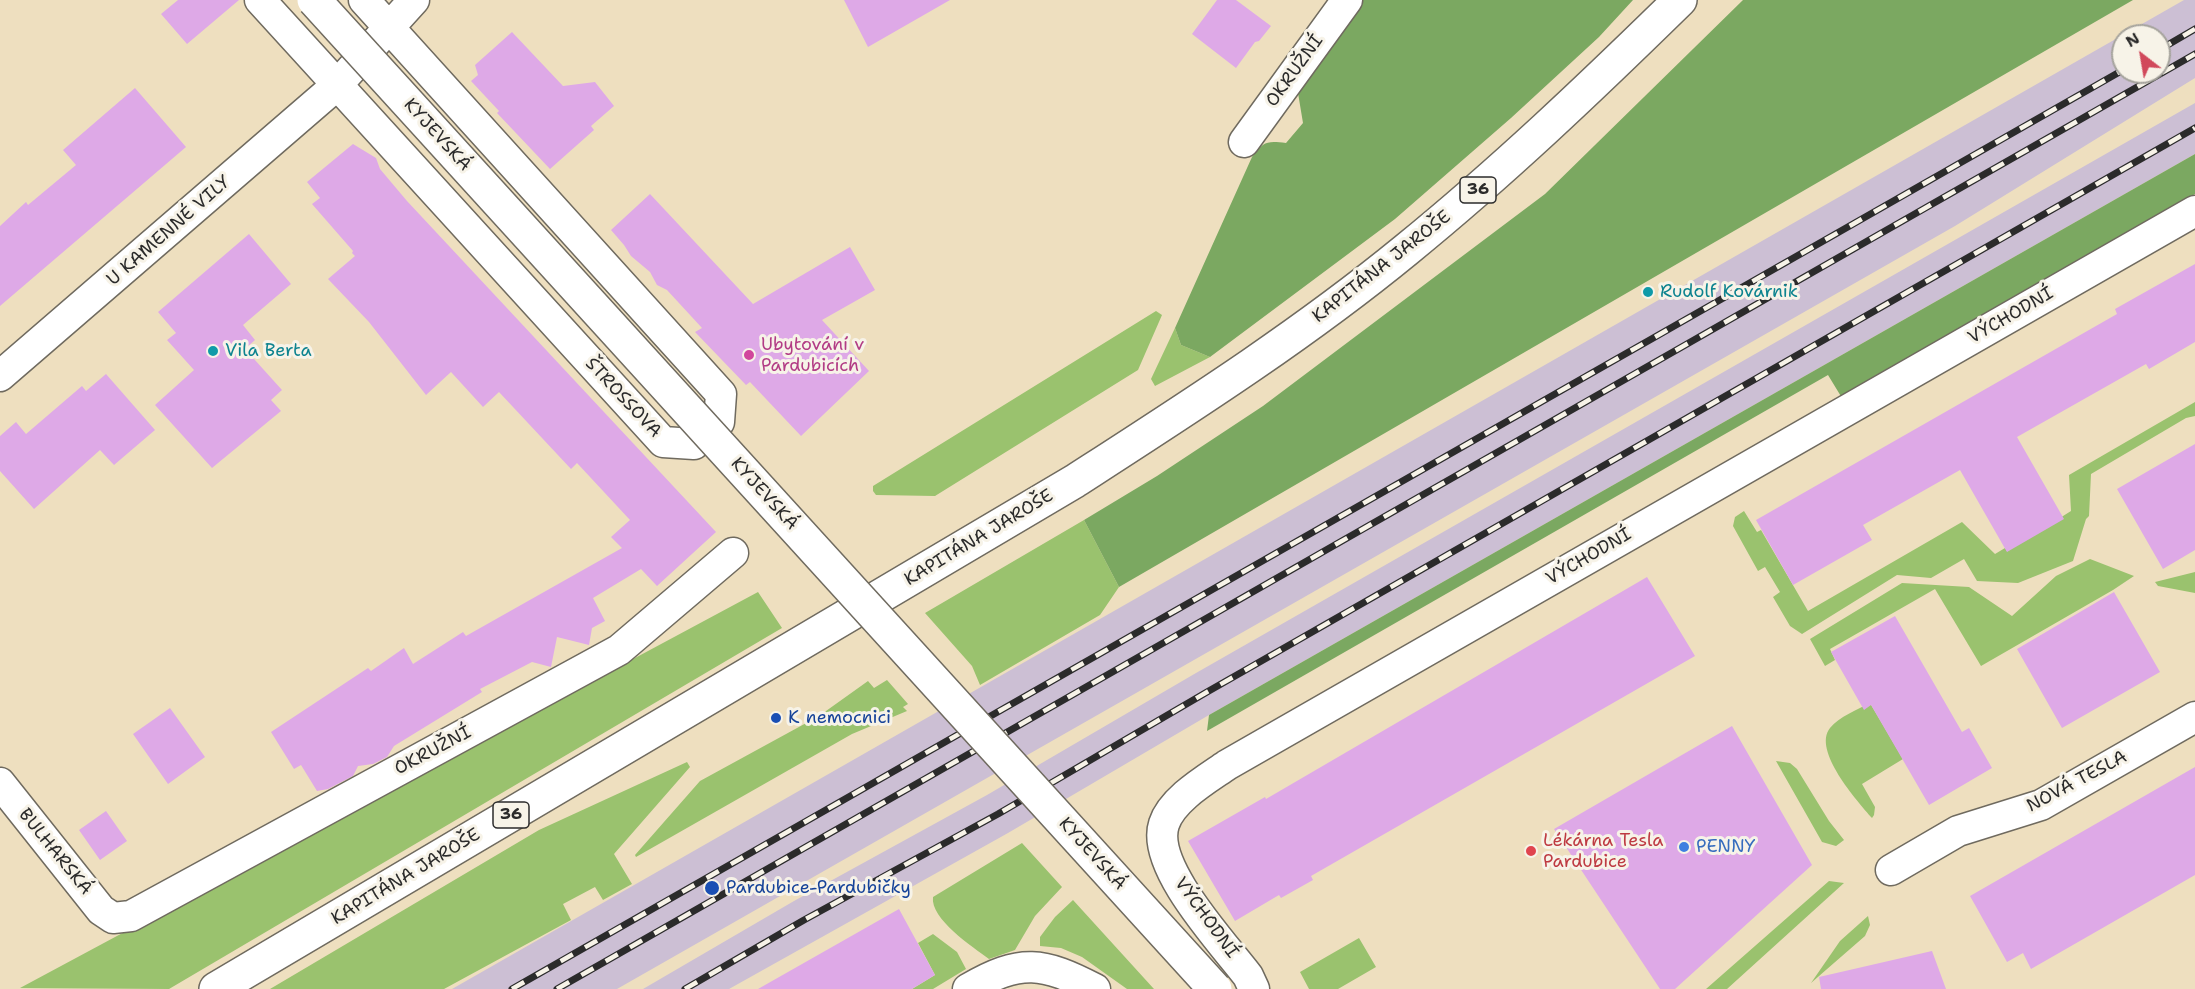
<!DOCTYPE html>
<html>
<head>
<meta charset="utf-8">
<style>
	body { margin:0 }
	#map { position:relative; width:2195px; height:989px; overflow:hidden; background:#eedfbf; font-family:"Shantell Sans",sans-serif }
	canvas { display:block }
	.north { position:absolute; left:2111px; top:24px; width:60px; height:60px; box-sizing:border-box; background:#f7f3e8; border:2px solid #a5a39c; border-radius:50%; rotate:329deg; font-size:16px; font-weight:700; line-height:24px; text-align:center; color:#2b2b2b }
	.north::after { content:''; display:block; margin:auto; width:21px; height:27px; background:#d1495b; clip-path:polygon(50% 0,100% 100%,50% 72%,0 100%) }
</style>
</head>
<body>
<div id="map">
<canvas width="2195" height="989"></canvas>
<div class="north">N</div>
</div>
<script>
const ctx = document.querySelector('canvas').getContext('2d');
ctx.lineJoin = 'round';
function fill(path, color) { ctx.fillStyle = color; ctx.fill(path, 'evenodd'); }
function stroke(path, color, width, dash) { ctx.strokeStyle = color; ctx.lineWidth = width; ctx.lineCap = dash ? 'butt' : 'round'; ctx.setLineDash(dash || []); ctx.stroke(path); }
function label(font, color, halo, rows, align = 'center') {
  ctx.font = font + ' "Shantell Sans",sans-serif'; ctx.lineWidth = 6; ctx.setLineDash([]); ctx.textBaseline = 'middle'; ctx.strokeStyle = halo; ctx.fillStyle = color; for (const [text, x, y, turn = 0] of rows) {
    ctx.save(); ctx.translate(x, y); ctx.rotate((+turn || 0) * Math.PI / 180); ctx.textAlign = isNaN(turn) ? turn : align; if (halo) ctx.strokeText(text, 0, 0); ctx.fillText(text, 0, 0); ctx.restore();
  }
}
const industrial = new Path2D(`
	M2184,0H2195V78L1955,226L617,989H452ZM2123,36H2159V72H2123Z
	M2195,103V154L1209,715L1008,833L729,989H643L794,901L987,795L1196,673Z`);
const green = new Path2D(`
	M1156,311L1162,315L1138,370L935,496L876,495L873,491V486Z
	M1175,328L1181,345L1210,357L1155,386L1151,379Z
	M2195,402V416L2186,418L2091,474L2089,516L2086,519L2073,561L2018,583L1977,581L1964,559L1931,578L1897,575L1802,634L1790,626L1773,597L1780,592L1765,567L1758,571L1733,526L1735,517L1744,511L1757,532L1761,530L1808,611L1962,522L1995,554L2005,548L2007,551L2071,511L2069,475Z
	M1084,520L1119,587L1100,615L980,685L972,666L925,613Z
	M2090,559L2134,576L2113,590L1981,666L1935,589L1830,649L1835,660L1825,666L1810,639L1902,583L1969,587L2012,616L2056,576Z
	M2195,572V593L2158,586L2155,582Z
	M758,592L782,628L169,989L20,988Z
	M887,680L908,704L903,707L907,711L852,734L636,857L635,855L700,781L819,716L868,681L874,688Z
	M1870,703L1903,759L1862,784L1875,807L1874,815L1872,818C1857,801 1812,750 1830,728C1839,717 1858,709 1870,703Z
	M1776,761L1790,763L1797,769L1829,821L1844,840L1836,846L1822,842Z
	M687,762L690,767L614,854L632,884L603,900L595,887L563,904L571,920L444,989H270L539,830Z
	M1022,843L1062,887L1035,916L1015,950L989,959C973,947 930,919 933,897Z
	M1829,881L1844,883L1727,989H1706Z
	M1073,900L1154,989H1127L1082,957L1061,948L1040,946V937L1055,917Z
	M1868,916L1870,925L1865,936L1811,983L1840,941Z
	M933,934L957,952L966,969L933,989H912L935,975L918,943Z
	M1359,938L1376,967L1338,989H1309L1300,972Z`);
const forest = new Path2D(`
	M1361,0H1633L1599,37L1511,118L1395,219L1210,357L1181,345L1175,328L1252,157C1264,141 1267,141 1286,143L1303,123L1297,87Z
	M1743,0H2133L1119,587L1084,520L1157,476L1263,406L1545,194Z
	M2195,154V194L1842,398L1828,375L1207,731L1209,715Z`);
const building = new Path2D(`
	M178,0H239L187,44L161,14Z
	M844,0H950L868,47Z
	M1217,0H1236L1271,26L1259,41L1255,42L1236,68L1192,34Z
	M512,32L563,86L595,82L614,106L591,126L594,130L550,169L497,113L499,111L471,81L478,75L475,65Z
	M135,88L186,147L0,306V226L26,202L28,205L76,165L63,150Z
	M353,144L376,158L380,169L407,201L716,532L657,586L641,569L593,598L605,621L592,628L589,645L557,637L551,667L532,662L480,689L482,692L394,746L387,757L373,764L358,766L353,776L328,789L317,791L301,765L294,769L271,732L368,668L371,671L404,648L413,664L463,632L466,636L622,548L611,537L630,520L577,463L571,469L499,392L483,407L451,372L426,395L369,322L328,279L355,256L352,253L353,251L312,204L320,198L307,182Z
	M650,194L753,304L850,247L875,290L822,320L869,371L801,436L750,382L746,385L695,332L702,328L667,290L657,285L650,272L631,256L624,245L611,230Z
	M249,234L291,284L243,325L255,340L245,349L282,390L271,400L281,411L212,468L155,405L194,370L167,340L176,333L158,312Z
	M2195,264V342L2149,369L2146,364L2017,437L2064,519L2007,552L1960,470L1863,525L1872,540L1793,585L1756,520L2117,314L2115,309Z
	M106,374L155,430L114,465L100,450L34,509L0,471V436L16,422L26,434L82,386L86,391Z
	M2195,444V550L2163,569L2117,489Z
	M1647,577L1695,656L1311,876L1313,880L1281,898L1279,895L1235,921L1188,841L1265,797L1266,799Z
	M2114,592L2160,672L2062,728L2017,649Z
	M1895,616L1962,732L1969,728L1992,768L1929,805L1871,705L1864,710L1831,652Z
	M170,708L205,757L168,784L133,734Z
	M1732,726L1812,865L1675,989H1660L1554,829Z
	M2195,767V875L2031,969L2023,953L2007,962L1970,896Z
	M106,811L127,841L100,860L79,830Z
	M899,909L935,975L912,989H758Z
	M1932,951L1946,989H1821L1819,977Z`);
const minor = new Path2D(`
	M260,0L663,442L694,444L719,422L721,394L364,0
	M1244,142L1347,0
	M0,376L337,85L414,0
	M0,783L101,910L113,918L131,916L619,650L733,553
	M1891,870L1958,831L2041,805L2195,717
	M968,989C1021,958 1043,962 1095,989
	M1254,989L1248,976C1223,943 1150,866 1164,824C1172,799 1207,779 1227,765L2195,211`);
const primary = new Path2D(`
	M216,989L1075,481C1188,408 1301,336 1406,250C1503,171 1590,88 1680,0`);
const rail = new Path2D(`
	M2159,50L2195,29
	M512,989L2123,70
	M557,989L2195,54
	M685,989L804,920L998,814L1207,692L2195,128`);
const tertiaryBridge = new Path2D(`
	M314,0L1215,989`);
const markers = [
	[1648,292,6,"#0f9aa8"],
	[213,351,6,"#0f9aa8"],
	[749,355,6,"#d1479c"],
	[776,718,6,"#1a4fb4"],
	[1684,847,6,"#3f7fe0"],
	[1531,851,6,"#e0444e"],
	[712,888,8,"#1a4fb4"]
];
const shields = [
	[1478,190,36],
	[511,815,36]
];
const shieldNames = [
	["36",1478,190],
	["36",511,815]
];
const streetNames = [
	["OKRUŽNÍ",1295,71,-54],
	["KYJEVSKÁ",437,135,48],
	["U KAMENNÉ VILY",169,231,-41],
	["KAPITÁNA JAROŠE",1382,267,-38],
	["VÝCHODNÍ",2011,316,-30],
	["ŠTROSSOVA",623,398,47],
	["KYJEVSKÁ",764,494,48],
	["KAPITÁNA JAROŠE",979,538,-31],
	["VÝCHODNÍ",1589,557,-30],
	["OKRUŽNÍ",433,751,-28],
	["NOVÁ TESLA",2077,782,-28],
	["BULHARSKÁ",55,852,51],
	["KYJEVSKÁ",1092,854,48],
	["KAPITÁNA JAROŠE",406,877,-31],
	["VÝCHODNÍ",1206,918,54]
];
const cultureNames = [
	["Rudolf Kovárnik",1660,292],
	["Vila Berta",225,351]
];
const hotelNames = [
	["Ubytování v",761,345],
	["Pardubicích",761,366]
];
const transitNames = [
	["K nemocnici",788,718],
	["Pardubice-Pardubičky",726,888]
];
const healthNames = [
	["Lékárna Tesla",1543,841],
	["Pardubice",1543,862]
];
const shopNames = [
	["PENNY",1696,847]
];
fill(industrial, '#ccbfd4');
fill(green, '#9ac26e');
fill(forest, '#7ba861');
fill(building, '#dea9e7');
stroke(minor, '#6f6a5f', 33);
stroke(primary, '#6f6a5f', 36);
stroke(minor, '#fff', 30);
stroke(primary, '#fff', 33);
stroke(rail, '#2b2b2b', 7);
stroke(rail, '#f7f3e8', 4.5, [14]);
stroke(tertiaryBridge, '#6f6a5f', 36, []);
stroke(tertiaryBridge, '#fff', 33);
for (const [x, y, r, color] of markers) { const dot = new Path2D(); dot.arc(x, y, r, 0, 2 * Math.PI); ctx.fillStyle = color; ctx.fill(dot); stroke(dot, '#f7f3e8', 2); }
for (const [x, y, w] of shields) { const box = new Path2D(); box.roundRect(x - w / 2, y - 13, w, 26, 4.5); ctx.fillStyle = '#f7f3e8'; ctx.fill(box); stroke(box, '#2b2b2b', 1.5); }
label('bold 16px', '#2b2b2b', null, shieldNames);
label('18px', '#2b2b2b', '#f7f3e8', streetNames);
label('18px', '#0d838f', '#f7f3e8', cultureNames, 'left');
label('18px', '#b23c85', '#f7f3e8', hotelNames, 'left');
label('18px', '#164399', '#f7f3e8', transitNames, 'left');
label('18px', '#be3a42', '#f7f3e8', healthNames, 'left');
label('18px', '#366cbe', '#f7f3e8', shopNames, 'left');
</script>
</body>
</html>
